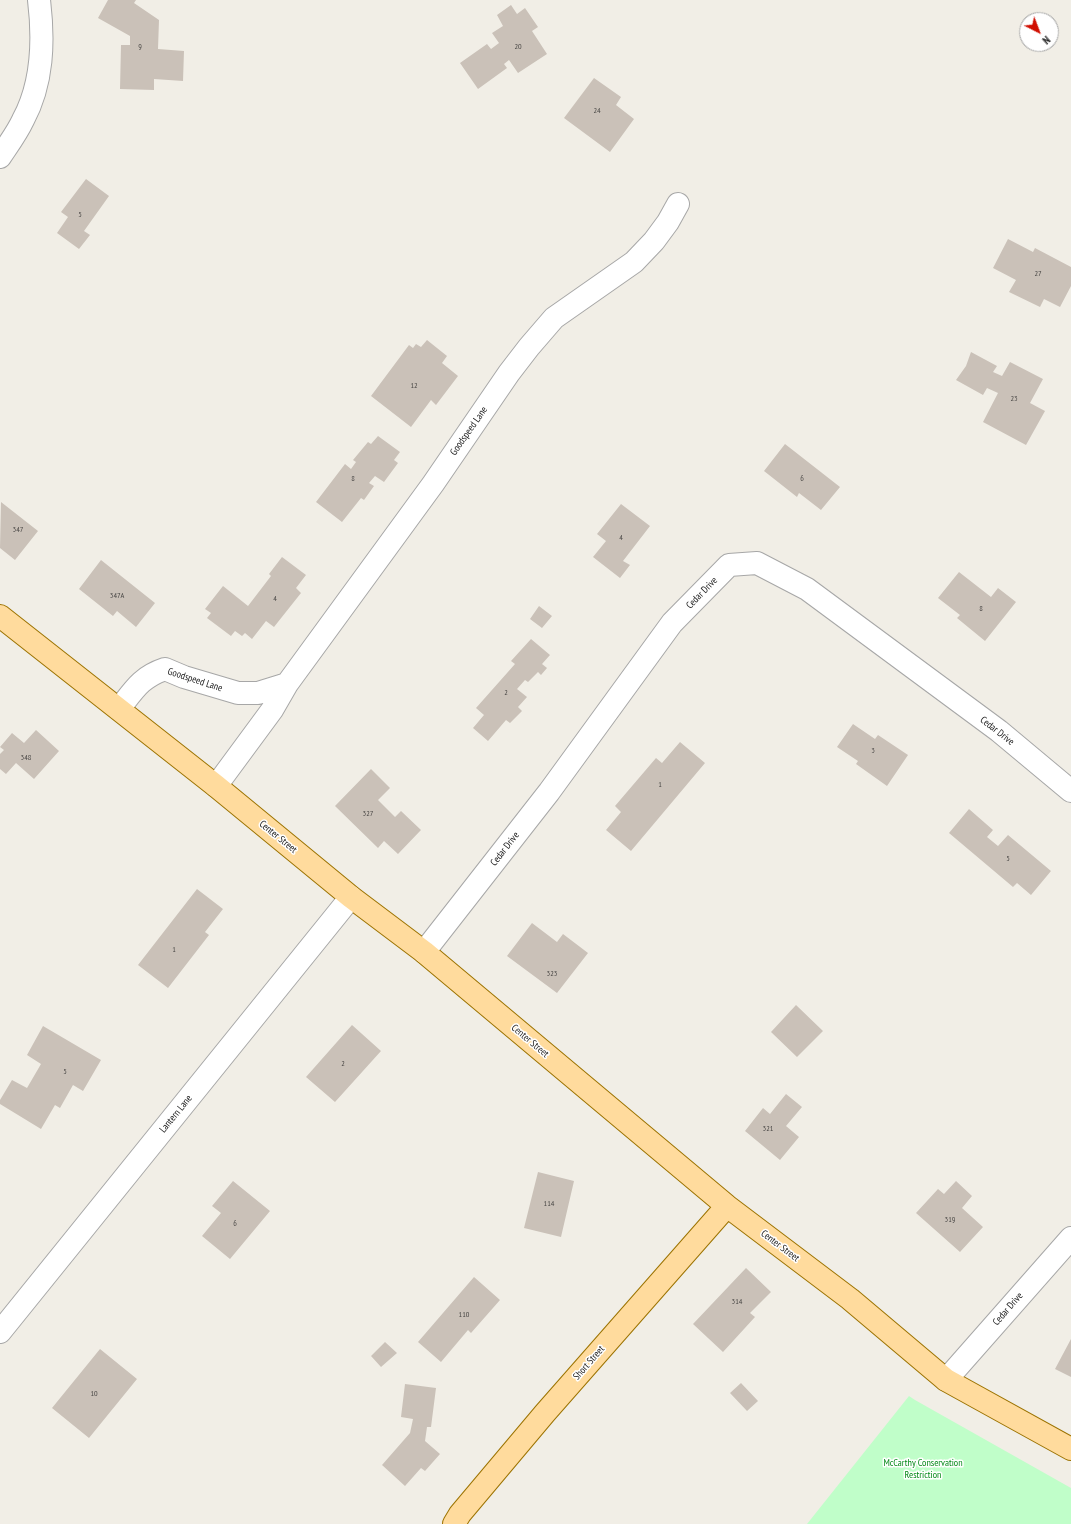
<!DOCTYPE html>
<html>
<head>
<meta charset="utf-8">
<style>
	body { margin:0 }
	#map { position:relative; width:1071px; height:1524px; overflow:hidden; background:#f1eee6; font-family:"PT Sans Narrow",sans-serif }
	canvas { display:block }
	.north { position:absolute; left:1019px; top:12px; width:40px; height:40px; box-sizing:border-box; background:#fff; border:1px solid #a6a6a6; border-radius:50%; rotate:138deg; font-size:11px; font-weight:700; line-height:16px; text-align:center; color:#202020 }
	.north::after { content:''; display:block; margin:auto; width:14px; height:18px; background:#d00e00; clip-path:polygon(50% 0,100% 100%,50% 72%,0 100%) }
</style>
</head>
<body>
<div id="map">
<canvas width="1071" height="1524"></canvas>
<div class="north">N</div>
</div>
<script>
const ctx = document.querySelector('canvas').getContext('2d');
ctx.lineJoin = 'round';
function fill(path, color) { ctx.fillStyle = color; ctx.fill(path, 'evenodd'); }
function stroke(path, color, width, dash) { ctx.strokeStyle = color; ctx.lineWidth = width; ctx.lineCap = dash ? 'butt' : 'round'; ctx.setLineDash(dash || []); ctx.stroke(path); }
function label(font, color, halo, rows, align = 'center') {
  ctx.font = font + ' "PT Sans Narrow",sans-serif'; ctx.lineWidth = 3; ctx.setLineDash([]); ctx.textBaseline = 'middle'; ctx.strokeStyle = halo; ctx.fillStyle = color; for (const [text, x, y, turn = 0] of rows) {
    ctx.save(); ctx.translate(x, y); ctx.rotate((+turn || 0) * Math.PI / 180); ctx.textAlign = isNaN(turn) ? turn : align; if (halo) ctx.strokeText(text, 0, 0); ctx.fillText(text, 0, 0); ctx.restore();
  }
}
const park = new Path2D(`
	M909,1396L915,1400L1071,1488V1524H807Z`);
const building = new Path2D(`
	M108,0H136L134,3L159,20L158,49L184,51L183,81L154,79V90L120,89L121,45H130V36L98,18Z
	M511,5L517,14L525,8L538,27L532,31L547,54L518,73L509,60L504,64L507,68L478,89L460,63L487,44L491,49L499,43L492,33L503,26L497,15Z
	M594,78L621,97L616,105L634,119L610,152L564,118Z
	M86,179L109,196L84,231L90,235L79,249L57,233L68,217L61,212Z
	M1008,239L1033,252L1035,248L1071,267V286L1060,307L1044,299L1040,307L1009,292L1016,280L993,268Z
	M427,340L447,356L442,363L458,376L436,405L431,400L411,427L371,396L409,345L413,348L416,344L421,347Z
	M971,352L997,366L993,372L1002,376L1010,362L1043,379L1030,403L1045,411L1026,445L983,422L998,393L987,388L983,395L956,380L966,366Z
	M378,436L400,452L394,460L398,463L384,482L375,476L369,483L374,486L364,500L361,498L342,522L316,502L345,464L351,469L356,462L353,460L368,442L371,444Z
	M785,444L840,487L821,510L799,493L797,497L764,471Z
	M1,502L38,531L15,560L0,548Z
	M621,504L650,526L623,561L630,565L620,578L593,557L606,541L597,534Z
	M282,557L306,575L296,588L301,593L274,627L266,621L252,639L245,633L242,636L235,631L231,636L207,618L211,613L205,609L223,586L248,606L271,576L269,574Z
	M101,560L155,603L136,627L117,611L113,616L79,589Z
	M959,572L991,597L998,588L1016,602L985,641L957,618L960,615L938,598Z
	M539,606L552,616L542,628L530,619Z
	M531,639L550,655L542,664L547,668L541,675L538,672L528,682L525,680L517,689L527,697L518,707L522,711L510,723L506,720L488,741L473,728L484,715L476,708L515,664L511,661Z
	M853,724L875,739L878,735L908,755L887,786L856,764L858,761L837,747Z
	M36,730L59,751L34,779L16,763L6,774L0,769V754L4,750L0,747L12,733L24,743Z
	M680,742L705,763L631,851L606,830L621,812L615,806L656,758L662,763Z
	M371,769L390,788L378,800L395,817L401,811L421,830L398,854L384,841L378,848L335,806Z
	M969,809L993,830L987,837L998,846L1008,835L1051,871L1031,895L1017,883L1013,887L949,833Z
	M197,889L223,909L205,932L209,935L168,988L138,965Z
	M532,923L557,942L563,934L588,953L557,993L507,956Z
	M796,1005L823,1031L797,1057L771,1032Z
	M352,1025L381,1051L335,1102L306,1077Z
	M43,1026L101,1060L83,1091L73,1085L60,1108L55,1105L41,1129L0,1104V1100L12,1080L27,1088L41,1064L27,1055Z
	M786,1094L802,1107L786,1126L799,1137L780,1160L745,1131L763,1108L770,1114Z
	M538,1172L574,1181L561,1237L524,1228Z
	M233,1181L270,1211L230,1259L202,1236L221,1213L212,1206Z
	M956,1181L972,1196L962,1208L983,1227L960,1252L916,1213L938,1189L944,1194Z
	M746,1268L771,1292L750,1313L755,1317L723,1352L693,1324Z
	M474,1277L500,1300L471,1333L468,1330L441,1362L418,1342Z
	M1071,1339V1377L1055,1369Z
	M385,1342L397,1353L381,1367L371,1356Z
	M100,1349L137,1379L89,1438L52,1408Z
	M741,1383L758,1401L747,1411L730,1393Z
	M405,1384L436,1388L431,1427H427L425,1441L440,1454L425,1471L421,1468L405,1486L382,1465L410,1433L413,1419L401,1417Z`);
const minor = new Path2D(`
	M0,157C8,145 17,133 23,120C43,83 44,41 39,0
	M119,709C134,690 141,677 165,669L184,677L238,693H258L287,684
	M216,786L272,710L287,684L433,484L509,373L529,347L554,318L634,262L654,241L668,222L678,204
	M424,952L549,792L672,623L729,565L757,563L807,589L999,731L1071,791
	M0,1332L351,897
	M946,1380L1071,1238`);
const major = new Path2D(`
	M0,616L216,786L351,897L424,952L727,1206L850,1299L946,1380L1071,1449
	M454,1524L460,1514L545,1413L727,1206`);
const numberNames = [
	["9",140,47],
	["20",518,47],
	["24",597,111],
	["5",80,215],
	["27",1038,274],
	["12",414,386],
	["23",1014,399],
	["8",353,479],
	["6",802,479],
	["347",18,530],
	["4",621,538],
	["347A",117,596],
	["4",275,599],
	["8",981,609],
	["2",506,693],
	["3",873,751],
	["348",26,758],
	["1",660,785],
	["327",368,814],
	["5",1008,859],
	["1",174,950],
	["323",552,974],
	["2",343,1064],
	["5",65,1072],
	["321",768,1129],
	["114",549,1204],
	["319",950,1220],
	["6",235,1224],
	["314",737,1302],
	["110",464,1315],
	["10",94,1394]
];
const streetNames = [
	["Goodspeed Lane",469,431,-55],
	["Cedar Drive",702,593,-46],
	["Goodspeed Lane",195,680,18],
	["Cedar Drive",997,731,38],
	["Center Street",278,837,39],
	["Cedar Drive",505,849,-52],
	["Center Street",530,1041,40],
	["Lantern Lane",176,1114,-51],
	["Center Street",780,1246,37],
	["Cedar Drive",1008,1309,-49],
	["Short Street",589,1363,-49]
];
const parkNames = [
	["McCarthy Conservation",923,1463],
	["Restriction",923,1475]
];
fill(park, '#c0fec9');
fill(building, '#cac1b8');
stroke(minor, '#a7a7a7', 24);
stroke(major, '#9c7300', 24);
stroke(minor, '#fff', 22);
stroke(major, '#ffdb9d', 22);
label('8px', '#4a4846', null, numberNames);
label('10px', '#202020', '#fff', streetNames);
label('10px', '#038917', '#fff', parkNames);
</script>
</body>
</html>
